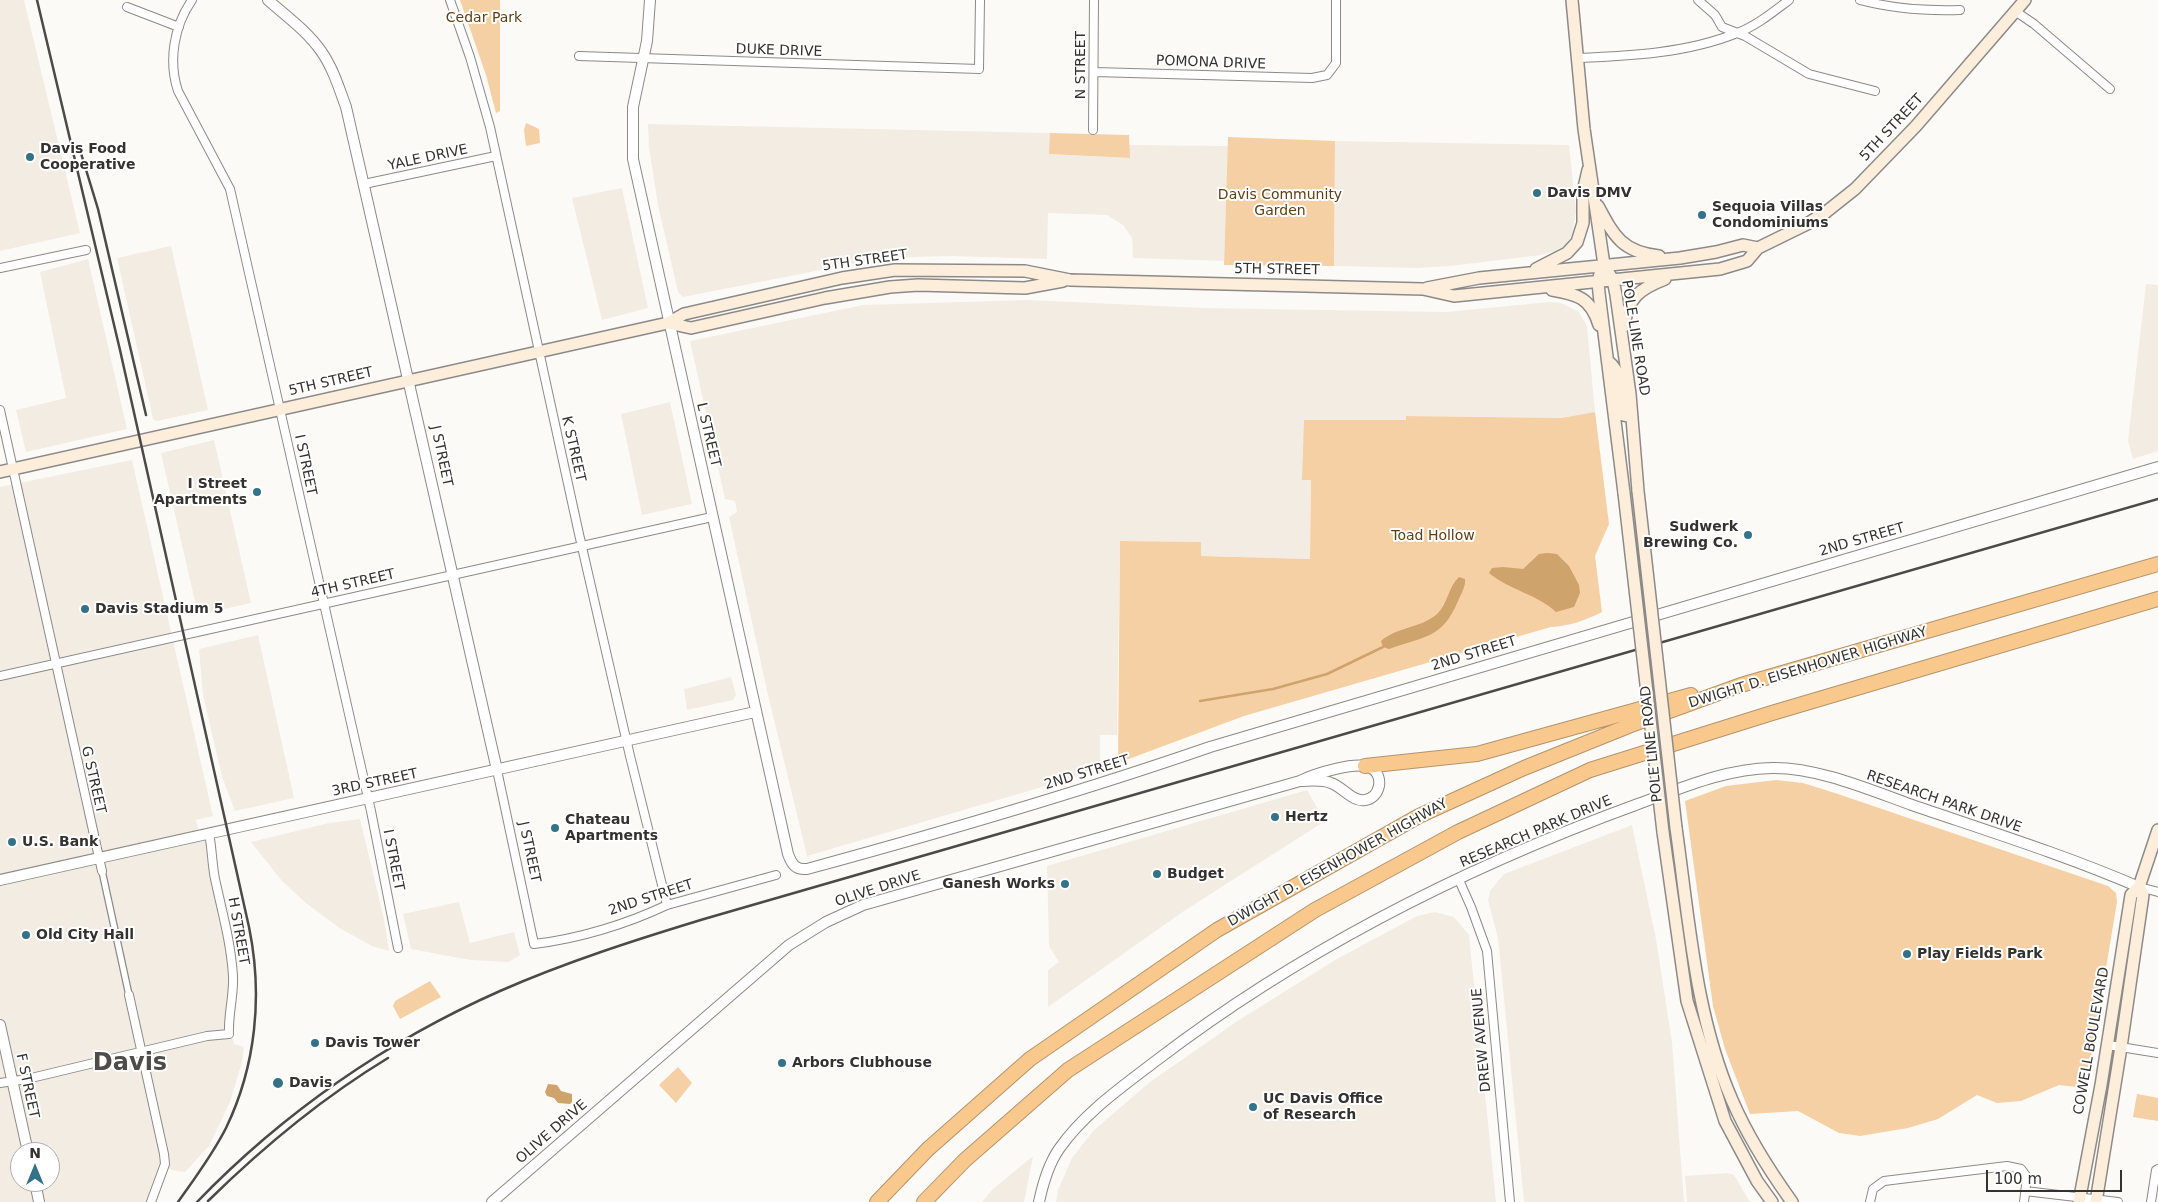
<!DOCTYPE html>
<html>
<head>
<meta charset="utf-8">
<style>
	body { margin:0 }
	#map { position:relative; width:2158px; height:1202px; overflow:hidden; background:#fcfaf7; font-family:"DejaVu Sans",sans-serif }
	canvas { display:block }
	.north { position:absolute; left:10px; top:1142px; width:50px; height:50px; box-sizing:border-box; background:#fff; border:1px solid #adadad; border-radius:50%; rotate:0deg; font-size:14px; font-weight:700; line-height:20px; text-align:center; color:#333231 }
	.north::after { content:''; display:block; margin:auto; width:18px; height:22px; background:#337287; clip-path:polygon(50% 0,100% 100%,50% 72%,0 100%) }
	.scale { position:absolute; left:1986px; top:1170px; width:136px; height:22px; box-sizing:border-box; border:2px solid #333231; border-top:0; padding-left:6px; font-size:15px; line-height:18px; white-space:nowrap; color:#333231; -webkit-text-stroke:4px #fff; paint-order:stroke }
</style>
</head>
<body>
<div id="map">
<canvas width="2158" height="1202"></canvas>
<div class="north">N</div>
<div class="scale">100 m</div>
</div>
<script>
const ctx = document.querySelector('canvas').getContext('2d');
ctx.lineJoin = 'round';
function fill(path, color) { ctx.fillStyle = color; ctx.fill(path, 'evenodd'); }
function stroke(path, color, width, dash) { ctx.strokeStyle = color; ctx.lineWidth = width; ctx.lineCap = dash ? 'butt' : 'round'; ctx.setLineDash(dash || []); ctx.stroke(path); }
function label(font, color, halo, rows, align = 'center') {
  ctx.font = font + ' "DejaVu Sans",sans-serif'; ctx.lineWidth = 4; ctx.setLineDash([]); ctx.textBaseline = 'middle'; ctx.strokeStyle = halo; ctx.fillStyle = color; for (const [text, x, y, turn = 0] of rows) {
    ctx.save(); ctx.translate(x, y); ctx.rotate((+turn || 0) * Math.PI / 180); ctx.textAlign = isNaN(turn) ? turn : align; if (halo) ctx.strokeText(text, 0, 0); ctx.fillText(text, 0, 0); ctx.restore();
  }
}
const built = new Path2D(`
	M0,0H24L80,233L0,251Z
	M648,124L1050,133V154L1129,158V145L1228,146L1224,261L1133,258L1132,238L1123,225L1107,215L1048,213L1047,259L950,256L882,258L683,297L678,292L658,205L649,147Z
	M1335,141L1569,145L1576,211L1572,235L1565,245L1555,251L1541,255L1450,266L1417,268L1334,266Z
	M622,188L648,308L602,320L572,198Z
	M171,246L208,410L157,421L153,419L117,258Z
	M88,259L127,429L26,452L16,410L66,398L40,272Z
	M2146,284L2158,285V451L2133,459L2128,441Z
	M1027,300L1205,308L1446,312L1549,302L1561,303L1579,312L1587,326L1595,412L1561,418L1407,416L1406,420L1302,479L1311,480L1310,559L1201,556V542L1120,541L1117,735H1100V770L807,856L768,695L729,517L737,512L736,506L735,501L725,499L690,341L863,305Z
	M670,402L692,504L642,515L621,414Z
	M214,440L251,603L198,615L161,453Z
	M132,460L213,816L196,820L200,835L209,833L233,980L228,1021L234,1044L244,1047L242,1062L230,1102L209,1146L185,1172L160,1168L150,1202H0V487ZM20,1152H50V1182H20Z
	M258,635L294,798L235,811L222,777L203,695L199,649Z
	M731,677L736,695L733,700L687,710L684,689Z
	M1307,790L1325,821L1181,913L1048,1007V970L1059,962L1049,946L1047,866Z
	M360,819L384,919L389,951L372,946L341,929L307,904L282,881L251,842L329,823Z
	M1632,825L1656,939L1672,1042L1684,1202H1524L1498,938L1488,900L1490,891L1504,874Z
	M459,902L470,943L514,932L520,955L509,962L470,960L411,949L403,914Z
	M1435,912L1454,917L1469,935L1496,1202H1056L1058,1190L1072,1158L1094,1130L1150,1082L1239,1020L1335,960L1417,916Z
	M1033,1156L1024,1202H982L993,1189Z
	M1728,1173L1734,1175L1750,1202H1687L1685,1176Z`);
const green = new Path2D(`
	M460,0H500V111L496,113L486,75Z
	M526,123L539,129L540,143L526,146L524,130Z
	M1050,133L1129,135L1130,158L1049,154Z
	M1228,137L1335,141L1334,266L1224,265Z
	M1595,412L1609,524L1595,556L1602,612C1586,620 1570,626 1551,627L1244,716L1118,763L1120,541L1201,542V556L1310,559L1311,480H1302L1304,420H1406V416L1561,418Z
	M1776,780L1803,783L1835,793L2108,886L2116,893L2117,902L2086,1088L2059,1085L2021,1101L1997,1103L1977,1095L1938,1119L1908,1128L1860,1136L1839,1133L1798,1111L1750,1114L1725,1049L1713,1006L1685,801L1726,786Z
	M430,981L441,997L400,1019L393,1006L395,1001Z
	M678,1067L692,1083L676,1103L659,1085Z
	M2137,1094L2158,1098V1121L2133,1117Z`);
const water = new Path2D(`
	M1547,553L1557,554L1569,566L1579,585L1580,593L1574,607L1556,612C1537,594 1509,590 1489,573L1492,568L1503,567L1523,569L1539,554Z
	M1459,577L1465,579C1466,586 1461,594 1458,601C1442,639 1425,636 1389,649L1383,647L1381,641C1397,627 1421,628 1437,614C1448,604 1448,587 1459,577Z
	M548,1084L557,1085L561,1091L572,1094V1102L570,1104L558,1103L554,1098L547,1096L545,1092Z`);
const stream = new Path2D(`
	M1200,701L1273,689L1327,674L1383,647`);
const pedestrian = new Path2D(`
	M102,871L129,995`);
const minor = new Path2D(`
	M192,0C174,26 168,61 178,91L230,189L371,811L398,948
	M450,0L470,57L490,127L579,534L630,756L667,905
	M1698,0L1715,15L1722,27L1745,36L1809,74L1875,91
	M1860,0C1893,9 1925,11 1960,10
	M127,7L179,27
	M2015,11L2034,24L2110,89
	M579,56L979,69L980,0
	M1578,58C1630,56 1688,53 1737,33C1756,26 1773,12 1789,0
	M1094,72L1312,78L1327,75L1336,63V0
	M1093,130L1094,0
	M364,184L496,156
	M0,268L86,250
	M0,410L102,871
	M0,676L712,517
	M497,770L534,944C578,939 627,924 667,905L776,875
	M1459,880L1471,907L1487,951L1510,1202
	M2139,887L2158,892
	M129,995L164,1154L165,1164L151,1202
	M2108,1045L2158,1053
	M0,1083L27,1079L207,1036L229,1034C228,1014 234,996 233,976C231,943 222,911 215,879C212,864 212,848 209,833
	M2025,1191L2118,1202
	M1870,1202L1873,1189L1884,1181L2007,1166L2021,1169L2027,1177L2024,1202
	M2151,1202L2156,1170L2158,1169`);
const tertiary = new Path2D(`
	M268,0C286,16 307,31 321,51C333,68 339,88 346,107L497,770
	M650,0L647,41L633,107V159L788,854C792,865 796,870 807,869C943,832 1077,793 1210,747L2158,467
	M0,880L755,712
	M0,1025L28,1152
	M35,1182L39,1202
	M492,1202L789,945L826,922L863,905L1300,781C1314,774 1358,760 1371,768C1385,776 1380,798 1365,800C1352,802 1343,787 1331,783C1321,779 1310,781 1300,781
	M1039,1202C1043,1183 1048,1165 1059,1149C1084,1113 1123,1086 1157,1060C1301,950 1468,866 1638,804C1682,788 1724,769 1772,768C1817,767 1870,790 1912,805C1988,831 2065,855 2139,887`);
const secondary = new Path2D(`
	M1572,0L1584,129L1604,265L1613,280L1616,295L1630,394L1638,491
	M1598,206C1614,236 1622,252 1659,256
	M1536,269L1567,253L1577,242L1583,223V192L1588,170
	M1600,274L1598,281L1599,293L1624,493
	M1427,288L1479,278L1680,258L1716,252L1743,245L1758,248
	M1552,290C1577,294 1591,298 1599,325
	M668,323L691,328L825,298L890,287L918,285L1025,288L1063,281
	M1624,326C1628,298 1639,289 1665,279
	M1609,362C1624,374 1619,398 1623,415L1632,417
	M0,472L668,323L684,314L842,278L895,270L1025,271L1070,280L1423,289L1454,296L1720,269L1747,261L1758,248L1807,224L1826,212L1855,189L1916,126L2025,0
	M1676,828C1689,919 1695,1015 1732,1100C1748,1137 1769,1170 1792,1202
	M1663,832L1687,1001L1725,1121L1757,1181L1772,1202
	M2079,1202L2101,1085L2131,895L2139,887L2158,830
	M2096,1202L2121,1047L2143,895L2139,887`);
const motorway = new Path2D(`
	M1365,766L1477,754L1691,695
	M877,1202L928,1149L1030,1059L1217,930L1419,816L1524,768L1631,725L1741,685L2158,564
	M924,1202L965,1160L1068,1070L1315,910L1458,832L1590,770L1772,713L2158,599`);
const rail = new Path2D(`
	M37,0L120,350L249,927C263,995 256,1066 226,1128C213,1154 195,1178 178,1202
	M80,150L98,209L146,415
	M208,1201C263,1147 322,1098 388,1058
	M197,1202C283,1113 387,1041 500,991C566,962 635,940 704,919L2158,499`);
const secondaryBridge = new Path2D(`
	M1638,491L1676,828
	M1624,493L1663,832`);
const markers = [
	[30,157,5,"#337287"],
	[1537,193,5,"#337287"],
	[1702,215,5,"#337287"],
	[257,492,5,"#337287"],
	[1748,535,5,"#337287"],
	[85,609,5,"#337287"],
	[1275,817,5,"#337287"],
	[555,828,5,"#337287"],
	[12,842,5,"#337287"],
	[1157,874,5,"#337287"],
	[1065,884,5,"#337287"],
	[26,935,5,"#337287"],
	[1907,954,5,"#337287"],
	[315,1043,5,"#337287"],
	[782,1063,5,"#337287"],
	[278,1083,6,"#337287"],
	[1253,1107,5,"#337287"]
];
const parkNames = [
	["Cedar Park",484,18],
	["Davis Community",1280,195],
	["Garden",1280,211],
	["Toad Hollow",1433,536]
];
const streetNames = [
	["DUKE DRIVE",779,51,2],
	["POMONA DRIVE",1211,63,2],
	["N STREET",1081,65,-90],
	["5TH STREET",1892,128,-47],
	["YALE DRIVE",428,158,-12],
	["5TH STREET",865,261,-8],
	["5TH STREET",1277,270,1],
	["POLE LINE ROAD",1635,338,81],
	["5TH STREET",331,382,-13],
	["L STREET",708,435,77],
	["K STREET",573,449,77],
	["J STREET",441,456,78],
	["I STREET",305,465,78],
	["2ND STREET",1862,540,-16],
	["4TH STREET",353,584,-13],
	["2ND STREET",1474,654,-17],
	["DWIGHT D. EISENHOWER HIGHWAY",1808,668,-17],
	["POLE LINE ROAD",1652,744,-96],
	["2ND STREET",1087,773,-17],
	["G STREET",93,780,77],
	["3RD STREET",375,783,-12],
	["RESEARCH PARK DRIVE",1944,802,19],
	["RESEARCH PARK DRIVE",1536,832,-23],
	["J STREET",529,852,78],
	["I STREET",393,860,79],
	["DWIGHT D. EISENHOWER HIGHWAY",1338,863,-29],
	["OLIVE DRIVE",878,889,-18],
	["2ND STREET",651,898,-18],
	["H STREET",238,931,80],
	["DREW AVENUE",1482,1040,-95],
	["COWELL BOULEVARD",2092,1041,-80],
	["F STREET",27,1086,78],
	["OLIVE DRIVE",552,1132,-41]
];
const poiNames = [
	["Davis Food",40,149],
	["Cooperative",40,165],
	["Davis DMV",1547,193],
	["Sequoia Villas",1712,207],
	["Condominiums",1712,223],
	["I Street",247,484,"right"],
	["Apartments",247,500,"right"],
	["Sudwerk",1738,527,"right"],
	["Brewing Co.",1738,543,"right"],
	["Davis Stadium 5",95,609],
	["Hertz",1285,817],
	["Chateau",565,820],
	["Apartments",565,836],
	["U.S. Bank",22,842],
	["Budget",1167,874],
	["Ganesh Works",1055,884,"right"],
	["Old City Hall",36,935],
	["Play Fields Park",1917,954],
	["Davis Tower",325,1043],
	["Arbors Clubhouse",792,1063],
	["Davis",289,1083],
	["UC Davis Office",1263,1099],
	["of Research",1263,1115]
];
const townNames = [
	["Davis",130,1064]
];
fill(built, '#f3ece3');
fill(green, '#f4d0a4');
fill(water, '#cfa36c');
stroke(stream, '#cfa36c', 2.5);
stroke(pedestrian, '#8c8a88', 8);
stroke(minor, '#8c8a88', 10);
stroke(tertiary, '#8c8a88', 12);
stroke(secondary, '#8c8a88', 14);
stroke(motorway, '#b4946c', 16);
stroke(pedestrian, '#fff', 5.5);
stroke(minor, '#fff', 8);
stroke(tertiary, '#fff', 10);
stroke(secondary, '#fdeedc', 11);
stroke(motorway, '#f9c88c', 14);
stroke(rail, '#4b4a49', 2.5);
stroke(secondaryBridge, '#8c8a88', 14, []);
stroke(secondaryBridge, '#fdeedc', 11);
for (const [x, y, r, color] of markers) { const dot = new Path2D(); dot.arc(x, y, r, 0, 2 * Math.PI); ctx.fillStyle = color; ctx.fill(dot); stroke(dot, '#fff', 2); }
label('14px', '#5f4015', '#fff', parkNames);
label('14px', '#333231', '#fff', streetNames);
label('bold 14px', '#333231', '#fff', poiNames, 'left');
label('bold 24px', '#4e4c4a', '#fff', townNames);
</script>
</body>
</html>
